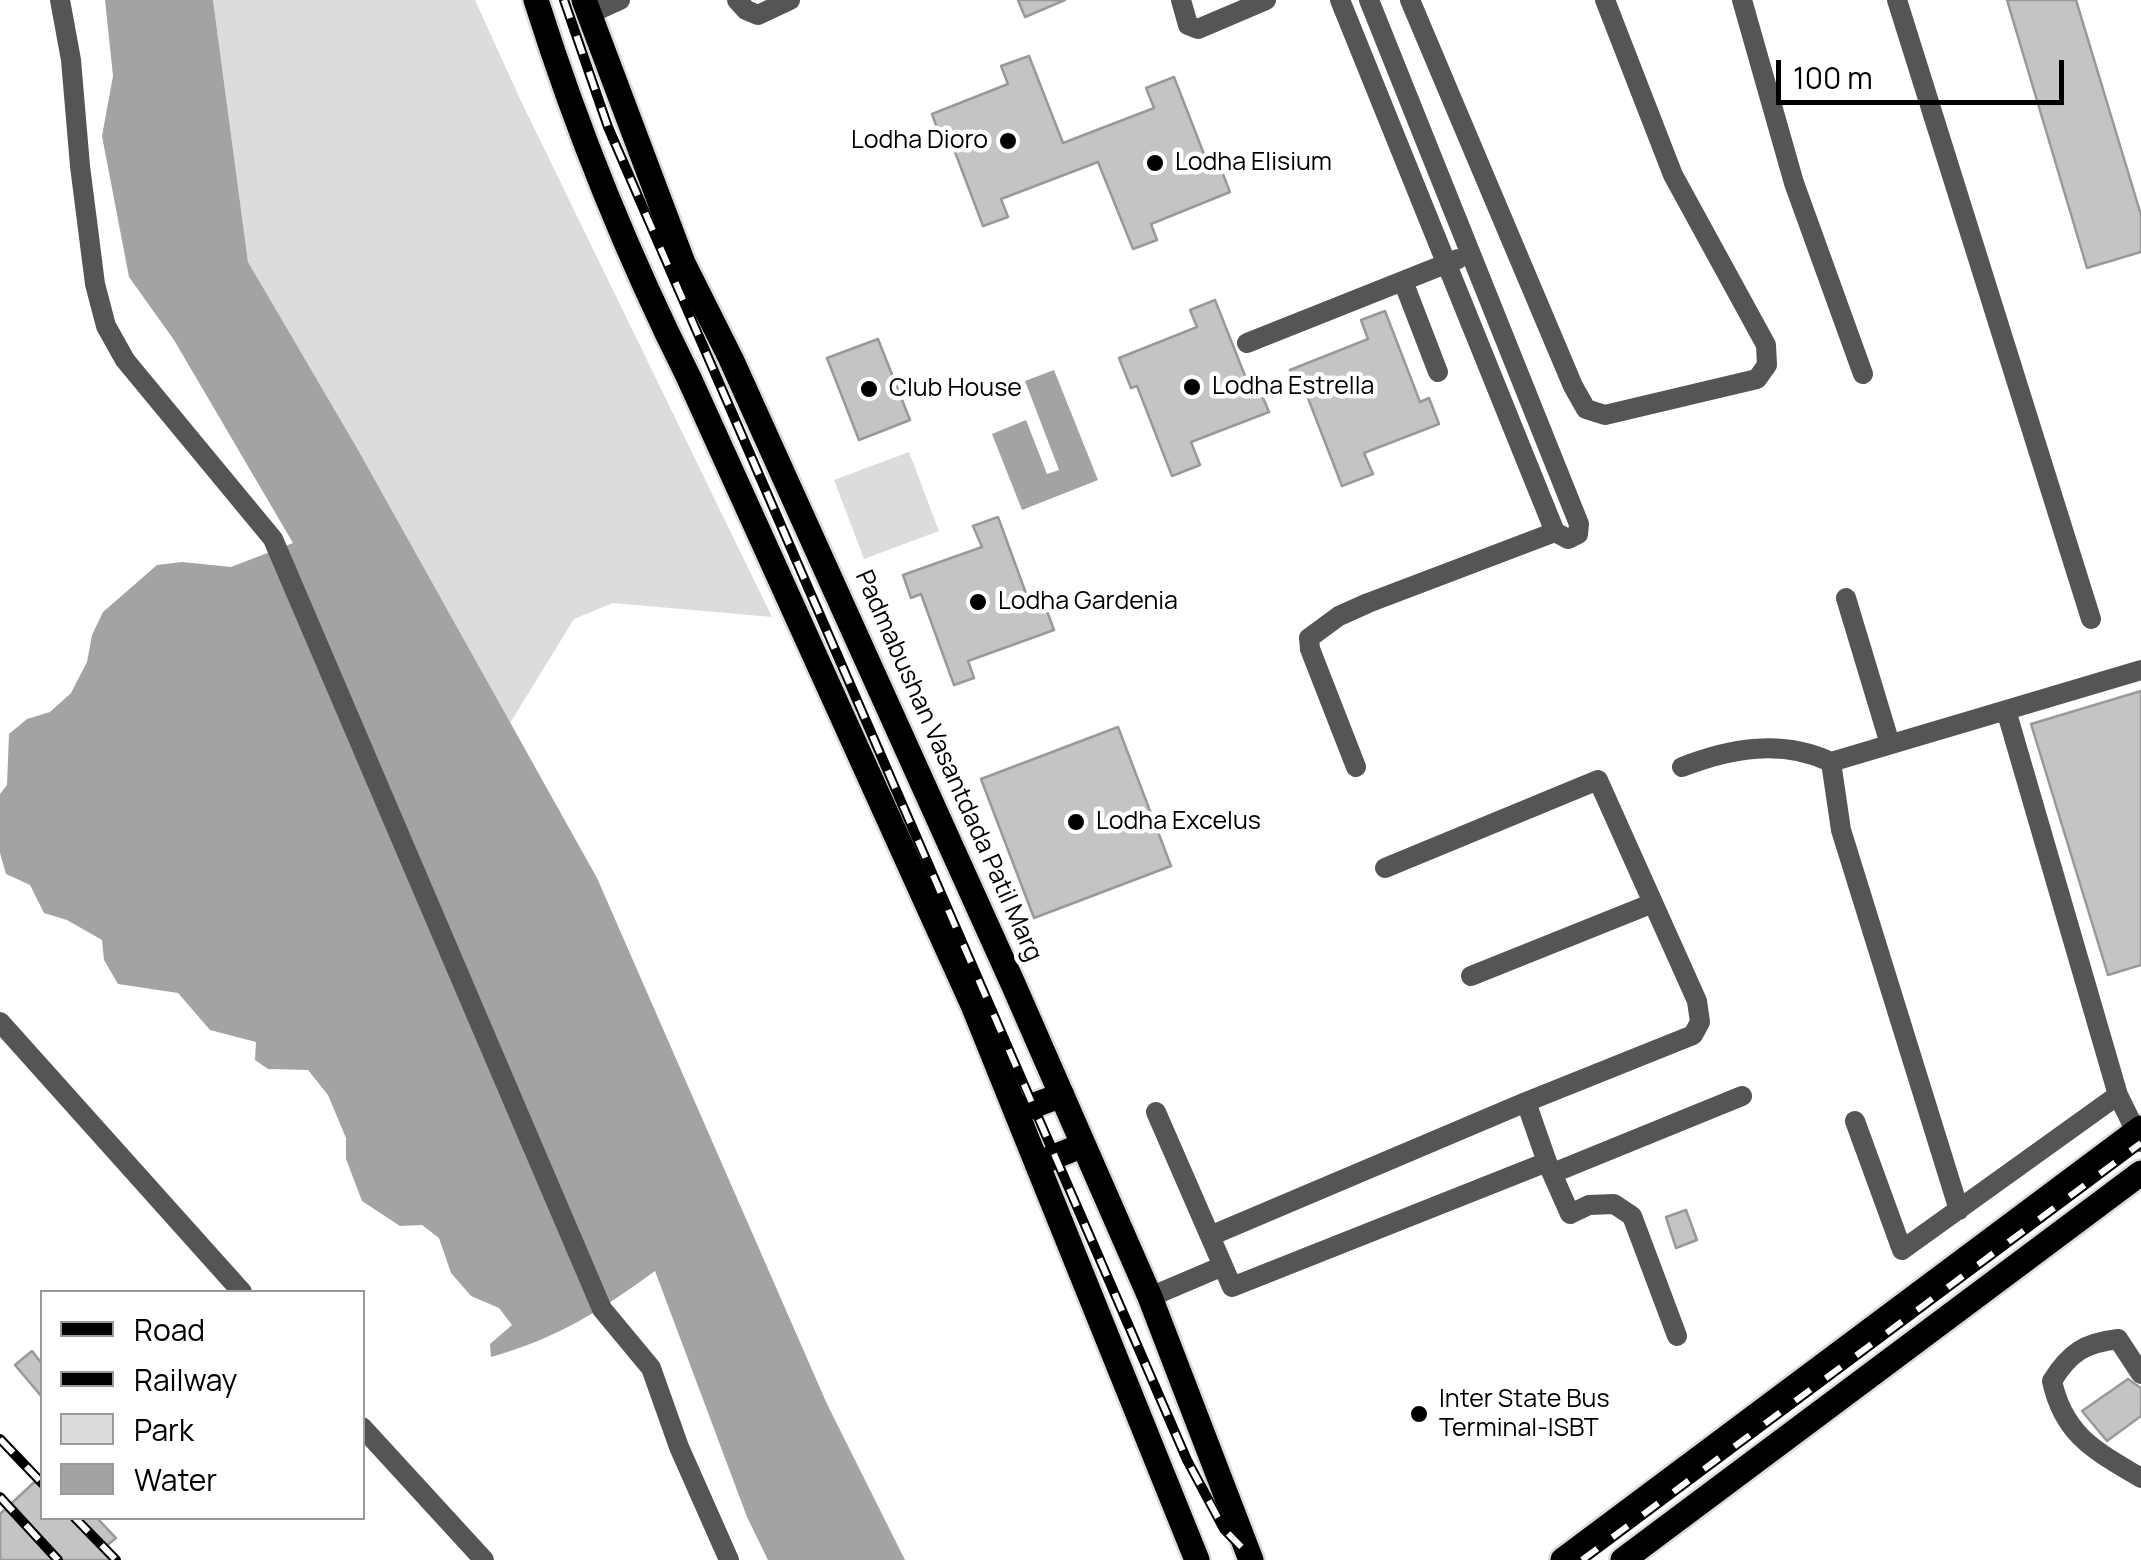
<!DOCTYPE html>
<html>
<head>
<meta charset="utf-8">
<style>
	body { margin:0 }
	#map { position:relative; width:2141px; height:1560px; overflow:hidden; background:#fff; font-family:Manrope,sans-serif }
	canvas { display:block }
	.legend { position:absolute; left:40px; top:1290px; width:325px; height:230px; box-sizing:border-box; background:#fff; border:2px solid #999; margin:0; padding:12px 18px; list-style:none; font-size:30px; color:#000 }
	.legend li { display:flex; align-items:center; gap:20px; height:50px }
	.legend b { width:50px; border:2px solid #999 }
	.scale { position:absolute; left:1776px; top:60px; width:288px; height:45px; box-sizing:border-box; border:5px solid #000; border-top:0; padding-left:12px; font-size:30px; line-height:35px; white-space:nowrap; color:#000; -webkit-text-stroke:8px #fff; paint-order:stroke }
</style>
</head>
<body>
<div id="map">
<canvas width="2141" height="1560"></canvas>
<ul class="legend">
<li><b style="height:12px;background:#000"></b>Road</li>
<li><b style="height:12px;background:#000"></b>Railway</li>
<li><b style="height:28px;background:#dcdcdc"></b>Park</li>
<li><b style="height:28px;background:#a3a3a3"></b>Water</li>
</ul>
<div class="scale">100 m</div>
</div>
<script>
const ctx = document.querySelector('canvas').getContext('2d');
ctx.lineJoin = 'round';
function fill(path, color) { ctx.fillStyle = color; ctx.fill(path, 'evenodd'); }
function stroke(path, color, width, dash) { ctx.strokeStyle = color; ctx.lineWidth = width; ctx.lineCap = dash ? 'butt' : 'round'; ctx.setLineDash(dash || []); ctx.stroke(path); }
function label(font, color, halo, rows, align = 'center') {
  ctx.font = font + ' Manrope,sans-serif'; ctx.lineWidth = 9; ctx.setLineDash([]); ctx.textBaseline = 'middle'; ctx.strokeStyle = halo; ctx.fillStyle = color; for (const [text, x, y, turn = 0] of rows) {
    ctx.save(); ctx.translate(x, y); ctx.rotate((+turn || 0) * Math.PI / 180); ctx.textAlign = isNaN(turn) ? turn : align; if (halo) ctx.strokeText(text, 0, 0); ctx.fillText(text, 0, 0); ctx.restore();
  }
}
const green = new Path2D(`
	M213,0H475L520,99L772,617L613,603L574,619L510,723L248,262Z
	M909,452L939,531L864,559L834,480Z`);
const water = new Path2D(`
	M105,0H213L248,262L358,450L597,878L827,1404L905,1560H768L747,1517L655,1271C598,1312 560,1337 491,1357L490,1344L512,1325L499,1308L471,1296L451,1273L439,1238L422,1225L400,1226L362,1201L346,1159V1138L328,1095L308,1070L268,1069L255,1060L256,1042L210,1030L178,993L118,984L104,960L102,940L67,920L44,913L30,885L6,874L0,853V794L7,785L9,734L27,719L50,712L71,693L87,662L92,635L103,612L157,565L182,562L231,567L293,543L174,340L129,277L102,136L113,76Z
	M1054,370L1098,480L1022,510L992,434L1026,420L1047,474L1059,470L1025,381Z`);
const building = new Path2D(`
	M1018,0H1065L1025,17Z
	M2007,0H2076L2141,215V252L2087,268Z
	M1029,56L1063,143L1154,108L1146,88L1174,77L1209,167L1219,164L1230,192L1151,224L1157,240L1133,249L1098,162L1001,199L1008,217L983,226L949,136L941,139L932,114L1008,84L1001,66Z
	M1215,300L1251,391L1259,388L1269,412L1191,442L1200,465L1172,476L1137,386L1131,388L1119,358L1197,327L1190,310Z
	M1385,311L1420,402L1429,398L1439,424L1364,453L1373,474L1342,486L1306,393L1300,396L1290,370L1368,339L1361,320Z
	M878,339L910,420L859,440L827,358Z
	M998,517L1031,607L1044,603L1054,630L968,661L974,678L954,685L921,594L911,598L903,575L982,547L973,526Z
	M2141,691V965L2108,975L2031,724Z
	M1118,727L1171,866L1034,918L981,779Z
	M1686,1210L1697,1240L1676,1248L1666,1217Z
	M32,1351L42,1364V1397L15,1365Z
	M2128,1379L2141,1388V1416L2107,1441L2082,1411Z
	M42,1475V1518H97L116,1538L105,1547L117,1560H0V1514Z`);
const minor = new Path2D(`
	M60,0L71,60L80,166L95,284L106,326L125,360L273,539L602,1309L651,1368L679,1447L729,1560
	M737,0L746,10L758,15L790,0
	M1181,0L1188,25L1198,29L1266,0
	M1340,0L1555,532L1568,539L1578,534L1579,524L1369,0
	M1410,0L1573,386L1586,409L1605,415L1757,379L1767,365L1766,345L1673,175L1605,0
	M1742,0L1794,183L1863,374
	M1897,0L2091,619
	M589,14L620,0
	M1403,281L1438,372
	M1247,343L1458,259
	M1846,598L1890,744
	M2006,710L2118,1095L2141,1142
	M1831,762L1841,830L1959,1210
	M1356,767L1310,649L1309,638L1339,616L1368,603L1555,532
	M1682,767C1731,748 1782,739 1831,762L2141,670
	M1385,868L1598,780L1697,1001L1700,1022L1693,1035L1526,1102
	M1471,976L1653,903
	M0,1022L242,1292
	M1855,1121L1902,1250L2118,1095
	M1553,1173L1742,1096
	M1210,1236L1526,1102L1547,1162
	M1223,1266L1232,1287L1547,1162L1570,1214L1589,1205L1614,1204L1632,1216L1677,1336
	M1150,1297L1223,1266L1156,1112
	M2141,1374L2118,1339C2085,1343 2070,1352 2052,1381C2064,1436 2096,1451 2141,1478
	M362,1427L484,1560`);
const major = new Path2D(`
	M536,0C577,130 628,256 689,378L973,1005L1197,1560
	M584,0L683,263L731,359L1014,986L1150,1297L1251,1560
	M1016,1112L1062,1095
	M1037,1164L1083,1145
	M1563,1560L2141,1128
	M1623,1560L2141,1173`);
const rail = new Path2D(`
	M564,0L608,127L1187,1460L1224,1529L1254,1560
	M0,1439L42,1483
	M0,1497L58,1560
	M75,1518L116,1560
	M1582,1560L2141,1143`);
const markers = [
	[1008,141,10,"#000"],
	[1155,163,10,"#000"],
	[1192,387,10,"#000"],
	[869,389,10,"#000"],
	[978,602,10,"#000"],
	[1076,822,10,"#000"],
	[1419,1414,10,"#000"]
];
const poiNames = [
	["Lodha Dioro",988,141,"right"],
	["Lodha Elisium",1175,163],
	["Lodha Estrella",1212,387],
	["Club House",889,389],
	["Lodha Gardenia",998,602],
	["Lodha Excelus",1096,822],
	["Inter State Bus",1439,1400],
	["Terminal-ISBT",1439,1429]
];
const streetNames = [
	["Padmabushan Vasantdada Patil Marg",948,766,66]
];
fill(green, '#dcdcdc');
fill(water, '#a3a3a3');
fill(building, '#c4c4c4');
stroke(building, '#999', 2.5);
stroke(major, '#dbdbdb', 30);
stroke(minor, '#555', 20);
stroke(major, '#000', 25);
stroke(rail, '#000', 10);
stroke(rail, '#fff', 6, [19]);
for (const [x, y, r, color] of markers) { const dot = new Path2D(); dot.arc(x, y, r, 0, 2 * Math.PI); ctx.fillStyle = color; ctx.fill(dot); stroke(dot, '#fff', 4); }
label('25px', '#000', '#fff', poiNames, 'left');
label('25px', '#000', '#fff', streetNames);
</script>
</body>
</html>
